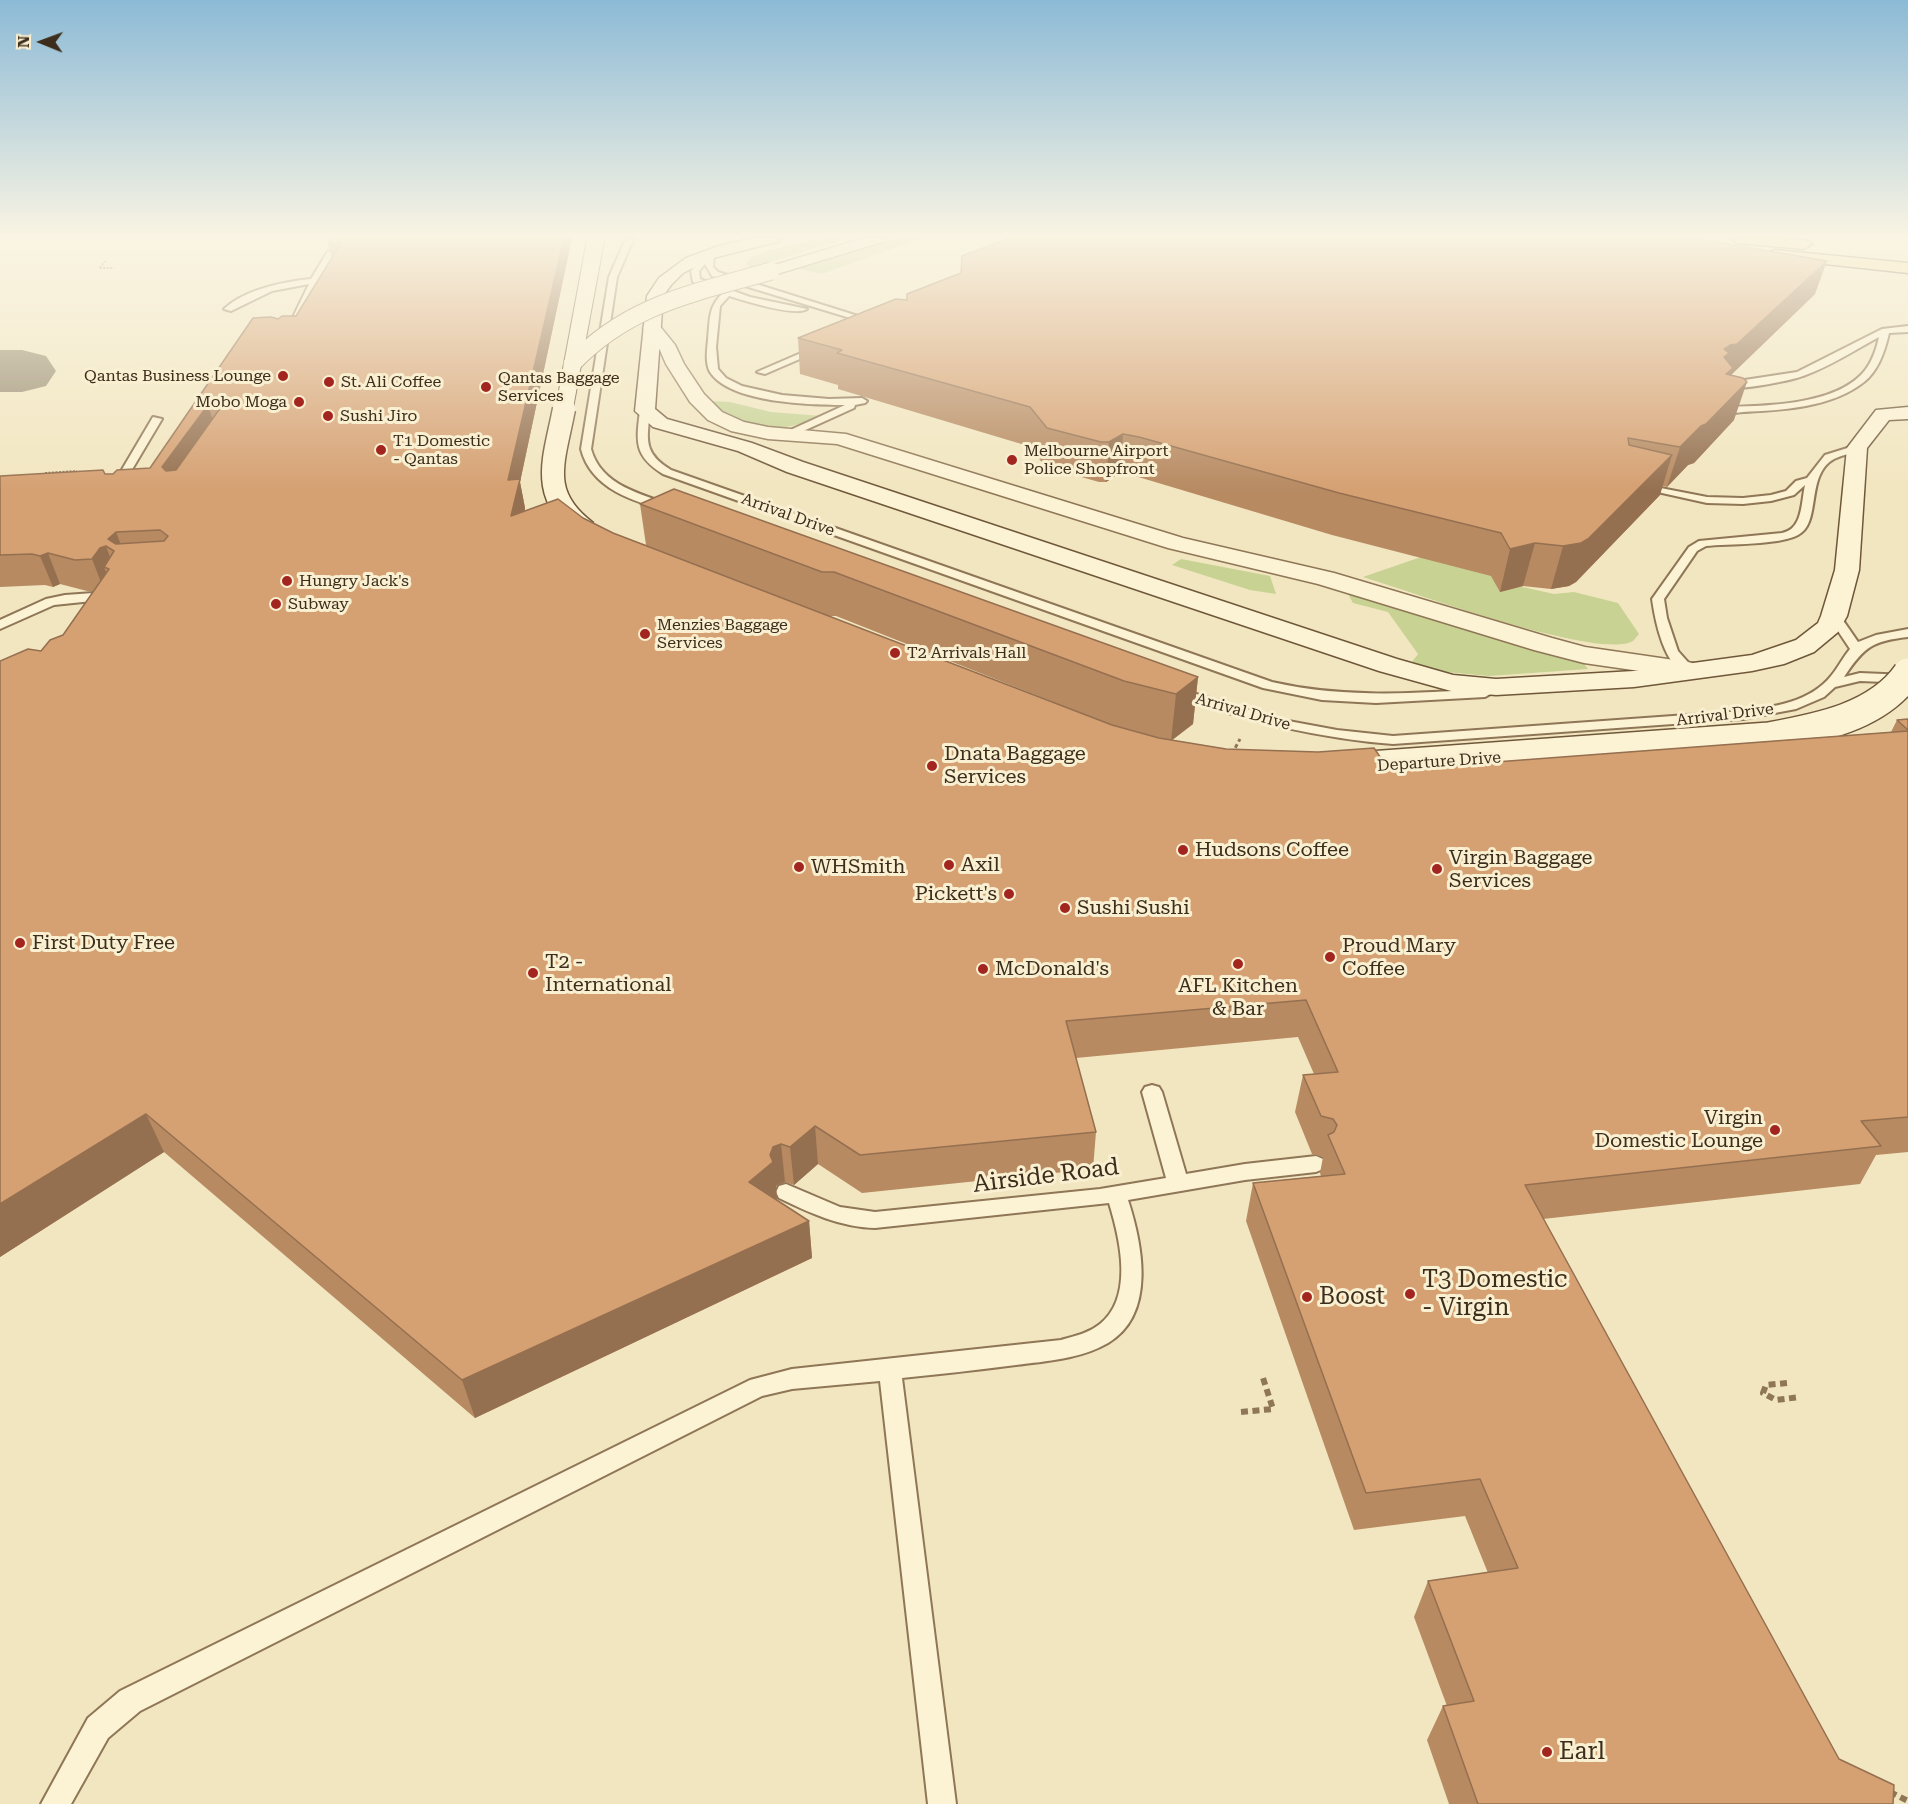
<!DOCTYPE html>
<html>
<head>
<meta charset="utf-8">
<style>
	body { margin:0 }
	#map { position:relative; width:1908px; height:1804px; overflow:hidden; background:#f2e6c0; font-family:"Roboto Serif",serif }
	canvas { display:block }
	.north { position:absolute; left:12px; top:12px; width:60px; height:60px; -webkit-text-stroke:4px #f9efd1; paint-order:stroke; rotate:271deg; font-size:16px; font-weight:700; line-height:24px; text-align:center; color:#3c2d1c }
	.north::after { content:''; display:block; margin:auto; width:21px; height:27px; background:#3c2d1c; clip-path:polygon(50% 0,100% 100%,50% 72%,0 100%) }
</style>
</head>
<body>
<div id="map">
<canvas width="1908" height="1804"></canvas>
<div class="north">N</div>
</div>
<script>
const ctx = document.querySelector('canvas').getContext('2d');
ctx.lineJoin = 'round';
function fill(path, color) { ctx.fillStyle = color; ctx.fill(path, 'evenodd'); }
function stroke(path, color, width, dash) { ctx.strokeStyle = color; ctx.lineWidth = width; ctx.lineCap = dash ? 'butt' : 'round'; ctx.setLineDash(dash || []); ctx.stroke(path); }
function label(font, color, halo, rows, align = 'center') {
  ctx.font = font + ' "Roboto Serif",serif'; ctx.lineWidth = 6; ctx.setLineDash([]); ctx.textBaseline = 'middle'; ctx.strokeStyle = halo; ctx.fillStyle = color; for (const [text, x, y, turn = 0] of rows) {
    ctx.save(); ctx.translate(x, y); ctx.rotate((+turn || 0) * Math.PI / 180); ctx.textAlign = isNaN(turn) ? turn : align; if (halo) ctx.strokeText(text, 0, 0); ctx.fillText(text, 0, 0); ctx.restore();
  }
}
const green = new Path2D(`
	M829,238H849L750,268L746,264C754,248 812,242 829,238Z
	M901,238H922L822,274L794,268Z
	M710,401L730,402L771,412L822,416C776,434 748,436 710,401Z
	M1421,557L1504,579L1514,585L1554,594L1574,592L1618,603L1639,634C1637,636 1635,639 1633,641C1599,661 1407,590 1363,577Z
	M1181,559L1270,576L1276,594L1250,590L1172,565Z
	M1347,592L1530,650L1581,660L1588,669L1489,676L1446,672L1411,663L1418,654L1388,612L1353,603Z`);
const taxiway = new Path2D(`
	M0,350H22L46,356L56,371L46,386L22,392H0Z`);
const pathFar2 = new Path2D(`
	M106,261L99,268H114
	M45,473L77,471`);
const pathFar1 = new Path2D(`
	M1232,754L1240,739`);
const path = new Path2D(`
	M1787,1383L1766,1385L1763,1393L1776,1400L1800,1397
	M1241,1412L1273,1409L1263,1378
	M1890,1792L1908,1801`);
const lane = new Path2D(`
	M626,238H634L617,277L591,449C601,486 642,494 674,506V510L670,511C634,502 591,489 581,449L609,277Z
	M328,251L335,253L320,277L301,317L294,315L309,284L272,291L231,311L224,309C246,289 282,282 311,279Z
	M707,252L714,254L713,267L718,272L877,322L870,324L712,276L705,264L699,271L700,279L750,297L807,309C795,317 745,301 729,296L720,306L716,347L718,369L726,378L742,386L782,395L829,399L862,398L867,401L865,403L855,405L854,408L790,437L786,436V432L845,405C811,405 730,403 710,372C705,363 707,350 708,340C710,320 708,308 722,294L693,282L691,271Z
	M1908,326V332L1889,333C1885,351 1878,371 1864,382C1831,408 1782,410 1743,412C1734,413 1723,415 1716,410L1721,407C1762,406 1830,406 1861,375C1871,365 1876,351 1879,337C1855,350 1829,367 1803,376C1790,381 1730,393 1720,386L1725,383L1797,372L1882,329Z
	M815,347L823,349L765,374L757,372Z
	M645,408L650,411C647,440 643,453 671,470L1272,682C1342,698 1411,694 1482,689L1496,683L1503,687L1485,697L1376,703L1322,700L1263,688L663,474C634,456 636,442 640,411Z
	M153,417L162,419L127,478L128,489L123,492L119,491L117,478Z
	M1857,445L1861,446V450C1852,453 1842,455 1834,459C1805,475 1822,523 1798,535C1780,545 1728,544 1706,546L1697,551L1664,599L1667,618L1678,651L1695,670L1688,674C1664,668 1655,620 1652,599L1689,547L1699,541L1782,533C1803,529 1801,503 1805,485L1794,495L1771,501L1743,504L1707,503L1635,487V483L1707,497L1743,498L1771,495L1786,491L1796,481L1807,478L1825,455Z
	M108,592L112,593L114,596L112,599L54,605L0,629V620L46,599L65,595Z
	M1834,612L1838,613L1858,642L1876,635L1908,629V637C1872,641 1864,647 1844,677L1860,673L1908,675V683L1860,681L1835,687L1824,697L1796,709L1743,719L1393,744C1316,738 1244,720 1171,695L1169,692L1176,688L1283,720L1337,730L1393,736L1743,711C1774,707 1810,702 1831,676C1838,668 1843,657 1850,649L1828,616Z
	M1152,1085L1159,1087L1162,1092L1186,1174L1245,1164L1316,1156L1323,1159L1326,1164L1323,1169L1316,1172L1245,1180L1128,1200C1142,1243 1157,1314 1108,1343C1080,1359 1047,1361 1016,1365C978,1370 940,1374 902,1378L956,1804H928L880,1381L792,1389L762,1396L140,1711L108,1738L71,1804H41L88,1718L120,1691L750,1380L792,1369L1061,1340C1075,1336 1089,1333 1100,1324C1134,1297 1120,1239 1109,1203L875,1228C840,1227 810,1213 779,1198L776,1192L779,1186L786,1184L840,1207L875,1212L1100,1189L1166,1178L1142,1092L1145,1087Z`);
const street = new Path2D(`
	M864,238H887L885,241L777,274H765L763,271L765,268Z
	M652,323L658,324L675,345L684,364L704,394L722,412L744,422L768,427L846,434L1183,538L1334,573L1552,638L1585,647L1688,662L1697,664L1701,670L1697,676L1688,678L1584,663L1534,650L1318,584L1168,548L837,444L768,439L731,431L708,420L690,402L666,364L660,350L643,328L646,324Z`);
const secondary = new Path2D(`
	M752,238H782L780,241L713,258L683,273L671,285L663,296L655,409L667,419L752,443L803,462L1397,659L1453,675L1496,679L1634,671L1752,655L1796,640L1818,623L1821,616L1835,570L1847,448L1876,410L1908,407V419L1889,420L1867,448L1859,570L1847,616L1838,632L1814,652L1784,664L1752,671L1634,687L1496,695L1451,691L1379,671L787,472L738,451L653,427L635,411L647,296L659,278L686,258L719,246Z`);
const primary = new Path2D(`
	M1730,238H1789L1809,241L1812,244L1804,249L1737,243Z
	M1775,250L1908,263V273L1770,258L1767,255L1770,252Z`);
const streetBridge = new Path2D(`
	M572,364C629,304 695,293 771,271`);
const secondaryBridgeFar2 = new Path2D(`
	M564,410L596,238`);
const secondaryBridgeFar1 = new Path2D(`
	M564,409C554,461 537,495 587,532`);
const secondaryBridge = new Path2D(`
	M1342,768L1769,737C1818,728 1878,717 1908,673`);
const wall = new Path2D(`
	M572,238L520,482L525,508V511L583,518L613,533L646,545L640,504L1198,677L1193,724L1172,740L1226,749L1389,770L1891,732L1897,720L1908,719V1152L1876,1155L1860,1184L1543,1219L1839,1759L1893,1804H1449L1427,1740L1443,1706H1447L1414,1617L1428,1581L1488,1573L1465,1516L1354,1530L1246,1221L1253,1183L1321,1176L1320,1173L1323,1157L1312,1154L1295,1112L1303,1075L1314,1074L1298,1037L1076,1058L1096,1132L1093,1169L862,1193L818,1164L794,1185L785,1182L777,1185L776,1187L777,1199V1200L809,1221L812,1258L475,1418L164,1152L0,1257V661L41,651L63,635L94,591H87L60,584L53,587L45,585L0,587V476L113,474L150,468L278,319L296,316L332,258L328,244ZM829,616H836L1119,728L1112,725Z
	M1815,294L1731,375L1734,420L1694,463L1688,465L1667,487L1662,486L1660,495L1576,582L1569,586L1551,589L1523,586L1500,592L1491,576L1332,535L1135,476L1120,473L1106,482H1099L1046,467L1028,446L838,389V385L800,374L798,338L907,300Z`);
const shadedWall = new Path2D(`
	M564,238H572L520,482L525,508L517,546L511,516L508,480Z
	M1827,261L1815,294L1731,375L1721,405L1724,349Z
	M1747,382L1734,420L1694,463L1688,465L1667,487L1680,447Z
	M208,405L217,433L172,496L162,467Z
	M1123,434L1120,473L1106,482L1109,442Z
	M1672,455L1660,495L1576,582L1569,586L1551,589L1563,546Z
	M116,532L128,563L114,551L108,539Z
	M1535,543L1523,586L1500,592L1510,549Z
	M106,546L117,577L109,569L104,567L110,582L104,590L92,559L100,548Z
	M48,553L60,584L53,587L40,556Z
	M1198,677L1193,724L1171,741L1176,694Z
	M146,1114L164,1152L0,1257V1204Z
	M815,1126L818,1164L794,1185L790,1147Z
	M781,1144L785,1182L777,1185L776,1187L777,1199L754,1220L749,1182L773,1147Z
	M809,1221L812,1258L475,1418L462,1380Z`);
const building = new Path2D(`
	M332,238H564L508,480L520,479L511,516L558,499L583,518L613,533L1112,725L1159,738L1226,749L1318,752L1374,748L1389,770L1908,731V1117L1861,1121L1881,1146L1525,1185L1839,1759L1894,1785L1893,1804H1478L1443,1706L1474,1701L1428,1581L1518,1568L1480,1479L1366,1493L1253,1183L1345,1174L1328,1135L1334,1132L1337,1125L1333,1119L1321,1116L1303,1075L1338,1072L1306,1000L1066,1021L1096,1132L860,1155L815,1126L790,1147L781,1144L773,1147L770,1155L773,1162L749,1182L809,1221L462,1380L146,1114L0,1204V661L28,649L41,651L50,640L63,635L109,569L104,567L114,551L106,546L100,548L92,559L75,560L48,553L40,556L32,554L0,555V476L103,470L105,474H113L117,470L150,468L253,318L271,317L278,319L282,316H296L341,243L328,244ZM208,405L221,407L176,470L166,471L162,467ZM160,530L168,536L164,541L116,544L108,539L116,532Z
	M1009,238H1693L1827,261L1737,344L1730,345L1724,349L1729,353L1724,357L1733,368L1726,374L1743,378L1747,382L1706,424L1701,426L1680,447L1628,438L1629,445L1672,455L1588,539L1581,543L1563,546L1535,543L1510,549L1501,533L1339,493L1139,437L1123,434L1109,442H1101L1047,428L1030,407L837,353L842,350L798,338L896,299L907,300V294L961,273L962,256Z
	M674,489L1198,677L1176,694L1124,681L834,572H822L640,504Z
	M1908,719V730L1897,720Z`);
const markers = [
	[283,376,6,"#a3251f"],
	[329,382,6,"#a3251f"],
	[486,387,6,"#a3251f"],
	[299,402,6,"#a3251f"],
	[328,416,6,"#a3251f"],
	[381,450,6,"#a3251f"],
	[1012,460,6,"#a3251f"],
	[287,581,6,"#a3251f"],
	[276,604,6,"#a3251f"],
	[645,634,6,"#a3251f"],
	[895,653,6,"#a3251f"],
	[932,766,6,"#a3251f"],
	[1183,850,6,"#a3251f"],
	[949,865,6,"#a3251f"],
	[799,867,6,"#a3251f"],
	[1437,869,6,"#a3251f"],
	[1009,894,6,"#a3251f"],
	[1065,908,6,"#a3251f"],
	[20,943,6,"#a3251f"],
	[1330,957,6,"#a3251f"],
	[1238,964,6,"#a3251f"],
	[983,969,6,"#a3251f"],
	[533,973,6,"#a3251f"],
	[1775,1130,6,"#a3251f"],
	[1410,1294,6,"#a3251f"],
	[1307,1297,6,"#a3251f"],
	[1547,1752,6,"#a3251f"]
];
const farPoinames = [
	["Qantas Business Lounge",271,376,"right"],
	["Qantas Baggage",498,378],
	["Services",498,396],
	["St. Ali Coffee",341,382],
	["Mobo Moga",287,402,"right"],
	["Sushi Jiro",340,416],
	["T1 Domestic",393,441],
	["- Qantas",393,459],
	["Melbourne Airport",1024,451],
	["Police Shopfront",1024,469],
	["Hungry Jack's",299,581],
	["Subway",288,604],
	["Menzies Baggage",657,625],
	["Services",657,643],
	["T2 Arrivals Hall",907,653]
];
const farStreetnames = [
	["Arrival Drive",788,515,20],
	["Arrival Drive",1243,712,16],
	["Arrival Drive",1725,715,-7],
	["Departure Drive",1439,762,-4]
];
const poiNames = [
	["Dnata Baggage",944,754],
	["Services",944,777],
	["Hudsons Coffee",1195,850],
	["Virgin Baggage",1449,858],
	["Services",1449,881],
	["Axil",961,865],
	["WHSmith",811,867],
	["Pickett's",997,894,"right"],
	["Sushi Sushi",1077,908],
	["First Duty Free",32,943],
	["Proud Mary",1342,946],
	["Coffee",1342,969],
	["T2 -",545,962],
	["International",545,985],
	["McDonald's",995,969],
	["AFL Kitchen",1238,986,"center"],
	["& Bar",1238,1009,"center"],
	["Virgin",1763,1118,"right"],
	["Domestic Lounge",1763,1141,"right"]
];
const nearStreetnames = [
	["Airside Road",1046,1176,-7]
];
const nearPoinames = [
	["T3 Domestic",1422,1280],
	["- Virgin",1422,1308],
	["Boost",1319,1297],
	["Earl",1559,1752]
];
fill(green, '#c7d293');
fill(taxiway, '#978a6e');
stroke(lane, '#8e7656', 4);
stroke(street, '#8e7656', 3);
stroke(secondary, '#6f5739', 3);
stroke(primary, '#5b432b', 3);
stroke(pathFar2, '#8e7656', 2, [2, 1.5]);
stroke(pathFar1, '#8e7656', 3, [4, 3]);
stroke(path, '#8e7656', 6, [7, 4.5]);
fill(lane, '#fcf2d4');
fill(street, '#fcf2d4');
fill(secondary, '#fcf2d4');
fill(primary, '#fadf94');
stroke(streetBridge, '#8e7656', 19, []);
stroke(secondaryBridgeFar2, '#6f5739', 19, []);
stroke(secondaryBridgeFar1, '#6f5739', 25, []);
stroke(secondaryBridge, '#6f5739', 32, []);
stroke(streetBridge, '#fcf2d4', 17);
stroke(secondaryBridgeFar2, '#fcf2d4', 17);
stroke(secondaryBridgeFar1, '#fcf2d4', 22);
stroke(secondaryBridge, '#fcf2d4', 29);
fill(wall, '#b78a62');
fill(shadedWall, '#957050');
fill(building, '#d5a072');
stroke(building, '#957050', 1.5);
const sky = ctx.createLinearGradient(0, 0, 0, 491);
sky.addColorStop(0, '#8cbad6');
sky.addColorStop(0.48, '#f9f4e3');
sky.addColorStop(1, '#f9f4e300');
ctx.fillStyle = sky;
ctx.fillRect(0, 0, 1908, 491);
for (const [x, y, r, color] of markers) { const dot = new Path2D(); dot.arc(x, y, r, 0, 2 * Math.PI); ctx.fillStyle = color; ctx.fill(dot); stroke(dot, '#f9efd1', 2); }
label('16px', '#3c2d1c', '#f9efd1', farPoinames, 'left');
label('16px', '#3c2d1c', '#f9efd1', farStreetnames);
label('20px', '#3c2d1c', '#f9efd1', poiNames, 'left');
label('24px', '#3c2d1c', '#f9efd1', nearStreetnames);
label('24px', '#3c2d1c', '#f9efd1', nearPoinames, 'left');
</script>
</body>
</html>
